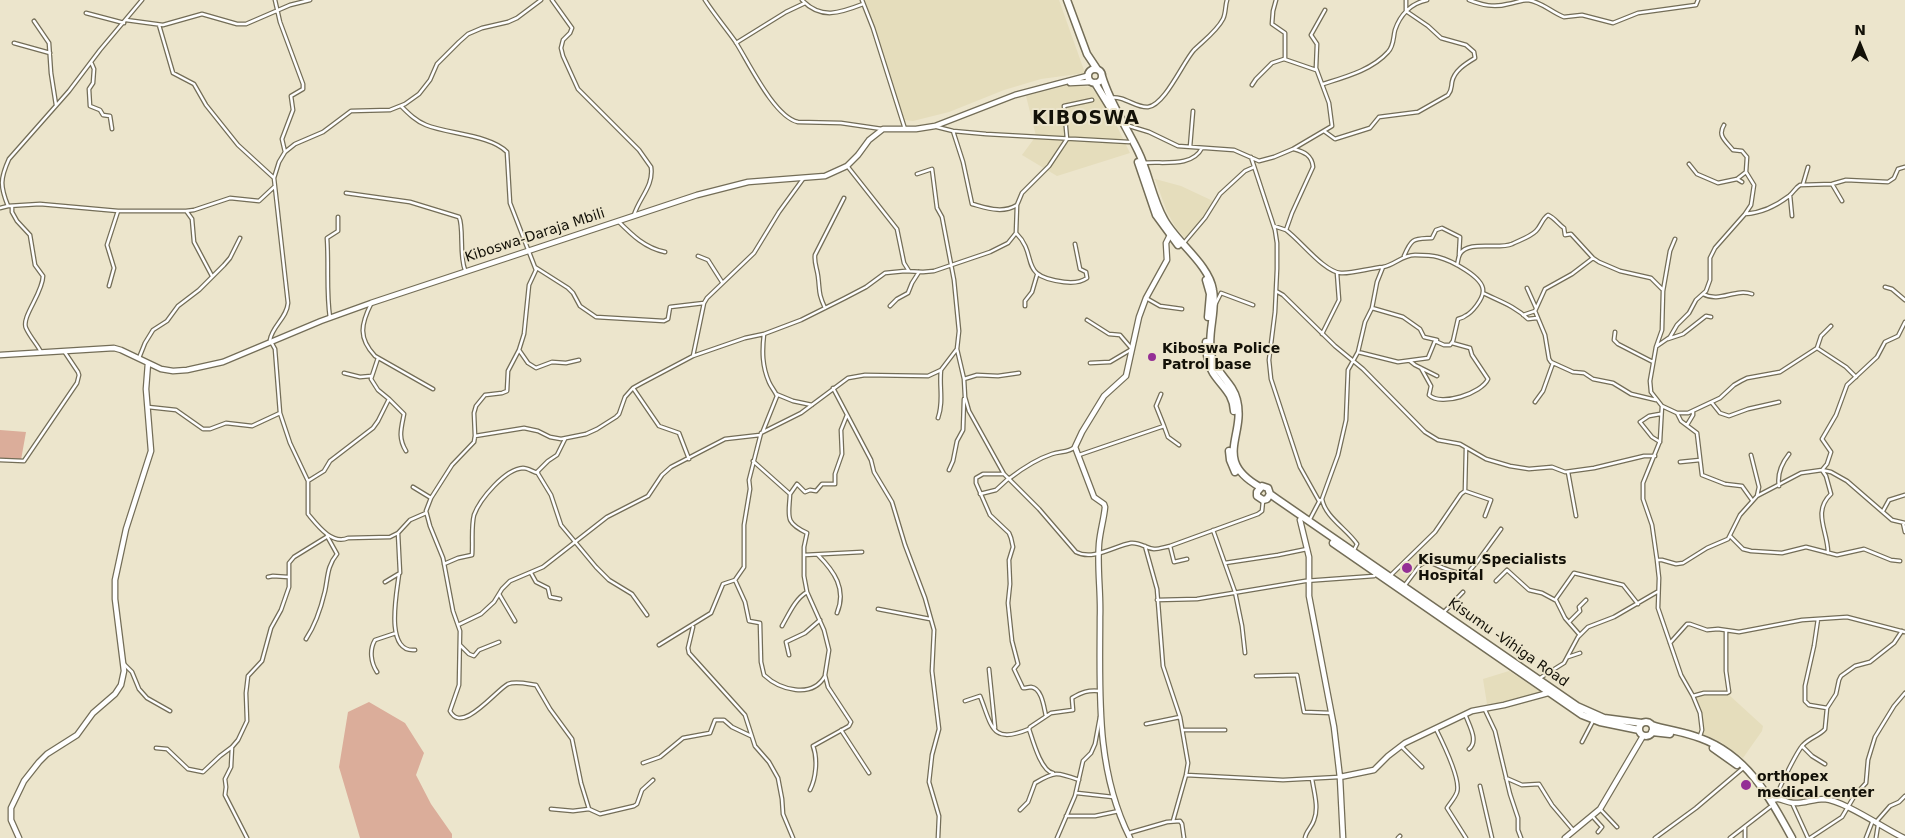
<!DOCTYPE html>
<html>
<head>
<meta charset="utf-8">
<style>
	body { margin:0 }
	#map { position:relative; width:1905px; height:838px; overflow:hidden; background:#ece5cc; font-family:"DejaVu Sans",sans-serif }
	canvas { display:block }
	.north { position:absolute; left:1835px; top:20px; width:50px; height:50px; -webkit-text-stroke:4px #ece5cc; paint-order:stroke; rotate:0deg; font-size:14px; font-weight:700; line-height:20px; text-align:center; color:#131108 }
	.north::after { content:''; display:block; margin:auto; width:18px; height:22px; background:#131108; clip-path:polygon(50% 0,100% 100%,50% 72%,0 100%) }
</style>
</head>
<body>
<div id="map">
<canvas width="1905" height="838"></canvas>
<div class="north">N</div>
</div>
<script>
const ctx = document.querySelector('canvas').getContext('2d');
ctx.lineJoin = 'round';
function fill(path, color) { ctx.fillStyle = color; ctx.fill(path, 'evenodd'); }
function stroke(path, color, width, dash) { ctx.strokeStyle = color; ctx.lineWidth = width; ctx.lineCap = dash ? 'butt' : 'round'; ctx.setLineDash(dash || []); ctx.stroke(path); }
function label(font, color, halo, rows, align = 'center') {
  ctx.font = font + ' "DejaVu Sans",sans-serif'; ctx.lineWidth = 4; ctx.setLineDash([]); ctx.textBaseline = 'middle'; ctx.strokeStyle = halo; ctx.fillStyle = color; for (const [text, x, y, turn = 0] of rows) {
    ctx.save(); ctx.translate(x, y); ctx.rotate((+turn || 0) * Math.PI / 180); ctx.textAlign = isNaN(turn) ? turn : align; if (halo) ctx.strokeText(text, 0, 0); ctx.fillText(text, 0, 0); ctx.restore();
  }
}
const built = new Path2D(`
	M865,0H1059L1085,73L1041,79L1004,90L949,112L913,121L904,120Z
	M1068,85L1091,87L1109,110L1130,153L1057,176L1022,155L1036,136L1026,96Z
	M1155,179L1181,186L1213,201L1206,217L1187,240L1176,228L1167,212Z
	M1418,550L1427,558L1421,563L1406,582L1394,573Z
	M1509,671L1541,692L1498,703L1487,704L1483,679Z
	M1712,693L1728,694L1763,726L1762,731L1743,758L1721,742L1703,734L1701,714L1696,697Z`);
const green = new Path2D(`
	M0,430L26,432L21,460L0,458Z
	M369,702L405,723L424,753L416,775L431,804L452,834V838H360L339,767L348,712Z`);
const street = new Path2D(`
	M275,0L280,22L303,84V89L291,96L293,110L282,139L285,152
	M552,0L572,28L570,33L563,40L561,48L563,56L578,89L639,150L651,167C654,186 639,198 634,215
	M705,0C714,14 725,27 735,41C748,61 774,117 798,122L841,123L882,129
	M802,0C821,20 840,13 863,4
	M862,0L873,28L905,129
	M1276,0L1273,11L1272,24L1285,33V59
	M1469,0C1482,5 1494,8 1508,4C1515,3 1521,0 1528,0C1542,2 1551,12 1564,17L1582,15L1613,23L1638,13L1696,5L1698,0
	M86,13L124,23
	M126,20L163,25L202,14L237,24H246L290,5L310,0
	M34,21L49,43L51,73L56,105
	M159,25L173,73L194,84L206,105L238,145L274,178
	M14,43L50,53
	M736,43L786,12L805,3
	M91,62L94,69L93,83L89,89L90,106L100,110L103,115L110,116L112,129
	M1323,84C1345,77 1372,70 1388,52C1394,46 1393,38 1395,30C1400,15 1411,3 1427,0
	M1252,85L1256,79L1272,63L1284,59L1316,70
	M1110,98C1124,95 1135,108 1148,107C1165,105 1183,62 1194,50C1203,41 1217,31 1223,19C1226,13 1225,6 1227,0
	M401,106C409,114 416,121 426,125C448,134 491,135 507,152L510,203L536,270L529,285L524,334L519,350L508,371L507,391L502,393L485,395L476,406L474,413L475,436L474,442L452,465L431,498L426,511L430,526L443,558L453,611L460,631L459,685L450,711C462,735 496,690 508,684C516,681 528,684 536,685L550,709L572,739L581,783L589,809
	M1126,125L1149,132L1178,146L1234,150L1259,161L1274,157L1293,149L1332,126L1329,103L1316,68L1317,44L1311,35L1325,10
	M937,127L953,131L986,134L1129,142
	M953,131L963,162L972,204C987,208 1002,214 1017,205
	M1324,131L1335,139L1370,128L1379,117L1418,112L1448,95C1452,90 1451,88 1452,82C1454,71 1465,64 1475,58L1474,52L1466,45L1441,38L1428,26L1406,11V0
	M1190,147L1193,111
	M1294,149C1304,152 1312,155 1313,167L1292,213L1286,230C1301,241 1324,272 1341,273C1351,274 1370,268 1383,267
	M1251,157L1275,230L1277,243V269L1275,312L1269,360L1271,379L1300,467L1319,501
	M1144,163C1162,161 1192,168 1202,148
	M1689,164L1697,174L1718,183L1737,179L1746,172
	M848,167L897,229L904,263L909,271
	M917,174L932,169L937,208L942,217L954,280L959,331L957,349L964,379L965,397L969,411L1004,474L1039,509L1076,552C1093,561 1114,546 1131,543C1140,542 1145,548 1154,549C1159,549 1165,547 1170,546L1258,514L1262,511L1263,501
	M1737,179L1742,182
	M1803,184L1808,167
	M1832,184L1842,201
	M346,193L410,202L459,217C464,227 459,255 465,270
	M1790,195L1792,216
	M8,206L40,204L118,211H186L194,210L230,198L259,201L274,187
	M12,206V212L17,221L30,235L35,265L43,276C43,293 21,317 26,328C30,337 37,344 41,352
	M0,208L8,206C0,186 0,179 9,159L69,91L100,50L142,0
	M187,212L192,219L194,242L212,276
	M1745,214C1762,213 1776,206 1789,196C1793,193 1795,188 1800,185L1832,184L1846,180L1888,182L1894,178L1898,169L1905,167
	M618,221C632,235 645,248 665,252
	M1274,226L1286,230
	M1016,233C1040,257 1016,276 1064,282C1072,283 1080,283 1087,278L1086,272L1080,269L1075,244
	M1675,239L1670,251L1663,291L1662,330L1656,347L1650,381L1651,392L1662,406L1660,441L1643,483V499L1652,525L1657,560L1659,578L1658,608L1681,675L1693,696L1700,713L1702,730L1700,736
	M1183,244L1205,218L1220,194L1245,171L1254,167
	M698,256L708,260L722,282
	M1404,256C1412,237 1414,239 1432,238L1436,230L1442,228L1460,237L1459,255
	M1593,258L1572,274L1545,289L1535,311L1545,335L1549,359L1551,362L1573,372L1584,373L1593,379L1613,383L1631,394L1656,400
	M1457,265C1458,262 1458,257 1460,254C1468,240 1498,250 1512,244C1520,240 1530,237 1536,231C1541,226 1542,219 1548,215C1555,218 1558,224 1564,228L1565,235L1571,234L1593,258L1599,262L1620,271L1651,278L1662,289
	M535,267L568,288L573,293L580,306L596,317L664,321L668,319L670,307L704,303
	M109,286L114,268L107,245L118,211
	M1885,287L1892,289L1905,300
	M1527,288L1536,308
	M1276,291L1283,295L1335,346L1363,369L1425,432L1438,440L1460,444L1486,459L1510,466L1529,469L1552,467L1565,472L1594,468L1644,456H1655
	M1483,293C1499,301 1515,306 1528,319L1537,318
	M1703,294C1720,303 1735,288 1752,294
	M1146,298L1160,306L1182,309
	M371,304C361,324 358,338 375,356L433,389
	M1215,305L1221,293L1253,305
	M890,306L897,299L908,293L912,283L919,272
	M1025,306V301L1032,292L1037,275
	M825,308C818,293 820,291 818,276C817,268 814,263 815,255L844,198
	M1372,308L1403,317L1420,329L1424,337L1437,340
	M1523,315L1535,311
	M330,318C326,291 329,265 327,238L338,231V217
	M1087,320L1109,334L1120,335L1132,349L1110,362L1090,363
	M1615,332L1614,340L1618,344L1653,362
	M1322,334L1339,300L1337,273
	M1668,339L1683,334L1706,316L1711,317
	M1657,346L1670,337L1677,325L1689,313L1696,300L1706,291L1710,280V258L1715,248L1745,214L1751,205L1754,185L1746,172L1747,157L1742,151L1733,150C1726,141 1717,136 1724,125
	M1817,348L1846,367L1856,377
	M1817,348L1821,336L1831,326
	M519,350L528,363L536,368L552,362L566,363L579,360
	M693,356L704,303L707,298L754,253L779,212L803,179
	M139,358L145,343L153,330L167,321L178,306L199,290L224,265L230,258L240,238
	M1410,361L1415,365L1437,376
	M1421,368L1431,386L1429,395C1441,407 1482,393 1488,379L1472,355L1470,348L1452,343
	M344,373L360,377L371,376
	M964,379L977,375L998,376L1019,373
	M633,388L659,426L679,433L689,459
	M833,388L871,460L874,472L892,502L905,545L925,598L934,630L932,671L939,729L932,755L929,782L939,816L938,838
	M776,394L793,401L812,405
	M389,399L404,414C401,429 398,438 406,451
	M1535,402L1543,391L1553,363
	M1712,403L1720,413L1729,416L1748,409L1779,402
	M1662,406L1677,413H1688L1720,398L1734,385L1741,381L1747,378L1780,372L1817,348
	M148,407L176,410L203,429H210L226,423L252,426L280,413
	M1677,413L1681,421L1697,433L1702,475L1725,484L1742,486L1752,500
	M938,418C944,401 939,387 941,370
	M1687,425L1693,415V411
	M1164,426L1168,437L1179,445
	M763,431L777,396C775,391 771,387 769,382C762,366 762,351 764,334L801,320L845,298L866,287L885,273L905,271L923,272L934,271L990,252L1008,243L1016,233L1017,205L1022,193L1049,166L1067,139L1064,106L1092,100
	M475,436L524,428L538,431L550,437L561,439L586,434L597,429L616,417L619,414L625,397L633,388L642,383L693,356L745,338L764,334
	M565,439L557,455L548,461L537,472L551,495L561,525L596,567L609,580L632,594L647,615
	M1660,442L1652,437L1640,422L1649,416L1660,414
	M1079,455L1164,426L1156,406L1161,394
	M1751,455L1759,487L1757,496
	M0,460L24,461L77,383L79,375L78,372L64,351
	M753,461L790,494C789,517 784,522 807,533L804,547V576L807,592L824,630L829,650L825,675L828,687L851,722L849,726L813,746C818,759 816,778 810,790
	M1680,462L1700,460
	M949,470L953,461L957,441L963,430L964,399
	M1568,472L1576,516
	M1004,474H983L976,478V483L990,515L1009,533L1011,538L1013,547L1009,560L1010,584L1008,603L1012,641L1018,664L1014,669L1023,688C1026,688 1029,687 1031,687C1042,688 1044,708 1046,716
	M1010,478C1023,468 1037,459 1052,454C1061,451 1068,453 1075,447
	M308,481L324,471L330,461L373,428L378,421L389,399L378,390L371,379L378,358
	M1779,486C1777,474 1782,463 1789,454
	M413,487L431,498
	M1465,491L1466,448
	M790,494L797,484L805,492L810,490L816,491L822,484H835V474L842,454L841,430L847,415
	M980,494L996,490L1009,478
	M1883,511L1889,500L1905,495
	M426,513L410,520L398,533L390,537L348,538C332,545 318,526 308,514V481L290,443L280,413L275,349L270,340C272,326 287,318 288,303L274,178L279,162L285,152L295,144L323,132L351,111L390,110L405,104L419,94L430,80L437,64L459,42L468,34L482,28L508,22L517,18L541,0
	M1310,519L1320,500
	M1903,523L1905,532
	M1213,530L1235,592L1242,626L1245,653
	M1730,536L1743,549L1751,551L1782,553L1806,547L1837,555L1864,549L1891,560L1900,561
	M1145,546L1157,589L1163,666L1180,717L1188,763L1186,775L1173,821
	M1170,546L1174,562L1187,559
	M1354,550L1357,544C1347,529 1325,517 1322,499L1338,455L1346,420L1348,370L1358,352L1365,322L1372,308L1377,282L1383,267C1395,265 1402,255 1415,255C1422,255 1431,255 1438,257C1450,260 1484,277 1483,291C1483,299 1472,313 1465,316C1463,318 1460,318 1458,319L1453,341L1450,345H1444L1435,341L1428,358L1398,362L1358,352
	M1828,553C1828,531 1812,512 1831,494L1826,476L1822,470L1827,464L1831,452L1822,439L1836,415L1847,385L1877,357L1885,342L1898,336L1905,322
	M804,555L862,552
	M818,555C834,571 847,589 837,613
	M1657,560H1662L1676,564L1683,563L1707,548L1728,539L1740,515L1757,496L1801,473L1822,470L1831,472L1847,481L1892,520L1905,523
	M1225,563L1278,555L1307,549
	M444,564L458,558L472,555C473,543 471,527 474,515C480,499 505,469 523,468C528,468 533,472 538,473
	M531,573L536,582L548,588L550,597L560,599
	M399,574C397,592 384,653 415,650
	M1391,575L1435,532L1461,494L1465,491L1491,500L1485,516
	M268,577L273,576L288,577
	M735,580L745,602L749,621L760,623L761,662L764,675C780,690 812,699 825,676
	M1496,581L1507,570L1529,590L1542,593L1555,600L1574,573L1623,585L1638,604
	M385,582L400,573L398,533
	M1405,585L1420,565L1427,561C1439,566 1454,574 1467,574L1477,562L1501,529
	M499,594L515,621
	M1157,600L1197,599L1305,581L1374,576L1376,574
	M1556,600L1565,618L1579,634
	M878,609L930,619
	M1444,612L1463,592
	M1818,619L1814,646L1805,686V701L1809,705L1827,708
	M1569,622L1580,611L1579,607L1586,600
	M458,625L481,614L494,602L502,589L510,581L543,567L607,517L648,496L662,475L671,467L725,439L760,435
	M782,626C789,614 795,599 807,592
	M693,627L688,648L689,653L745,715L755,746L769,762L778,778L782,799L783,814L793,838
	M306,639C316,624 321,608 325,591C328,577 327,566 337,554L327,536
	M1670,643L1687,624H1690L1707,630L1718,629L1739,632L1802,620L1847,617L1905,632
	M460,645L469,654L474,656L479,650L499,642
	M659,645L711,613L723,584L735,580L744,567V525L750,489L749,480L761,433L801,413L848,378L865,375L928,376L941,370L957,349
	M789,655L786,642L805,633L820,620
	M1568,657L1580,653
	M124,664L132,672L139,689L147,698L170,711
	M989,669L995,728
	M377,672C371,663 369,650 375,640L396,633
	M1256,676L1297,675L1304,712L1331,713
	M1540,678L1564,663L1578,637L1588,627L1614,617L1657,592
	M1693,696L1704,693H1727L1729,692L1726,671V631
	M965,701L980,696C992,726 991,745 1029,729
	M1485,710L1495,731L1510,794L1518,818V830L1521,838
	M1465,714C1469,725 1479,741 1469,749
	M1146,724L1180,717
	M1436,729C1442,741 1461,779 1457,792C1455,798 1450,803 1447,808L1466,838
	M841,730L869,773
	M1183,730H1225
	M1582,742L1593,721
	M1401,746L1422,767
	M1802,746L1812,756L1825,764
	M232,747L231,767L225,779L226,787L225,795L247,838
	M156,748L167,749L188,769L203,772L220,756L232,747L238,740L247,721L246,693L248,676L262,661L271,628L281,610L289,587V563L294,557L328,536
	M643,763L660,757L683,738L710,733L715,720H724L732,727L751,736
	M1053,773C1041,771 1033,741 1029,729L1030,727L1051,713L1073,710L1072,698C1082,692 1088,690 1099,691
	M1186,775L1283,780L1339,777
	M1506,778L1522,785L1539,784L1552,805L1574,831
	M1480,786L1492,838
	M1077,793L1113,797
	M1777,798C1776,792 1798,750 1803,745C1809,738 1819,736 1825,729L1827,708L1836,694L1839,680L1841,676L1855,666L1870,662L1894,643L1902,631
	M1792,803L1808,838
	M551,809L573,811L589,809L600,814L634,806L637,804L642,790L653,780
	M1600,809L1617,827
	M1020,810L1028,802L1035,783C1055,771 1057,772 1079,780
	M1066,816H1095L1119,811
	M1593,817L1602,827L1598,832
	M1876,822L1890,806L1899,802L1905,796
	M1745,827V838
	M1129,833L1167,822L1180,821L1182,824L1184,838
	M1057,838L1075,796L1083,761L1091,753L1095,744L1100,717
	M1305,838C1306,831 1312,827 1314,820C1319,808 1314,792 1312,779
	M1398,838L1400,836
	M1655,838L1696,808L1742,769
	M1730,838L1770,807
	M1810,838L1842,817L1855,795L1866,783L1868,760L1875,737L1894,706L1905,693
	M1866,838L1873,820
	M1876,838L1878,825`);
const secondary = new Path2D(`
	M1070,83L1091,82
	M0,355L114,348L121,350L161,369L173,371L187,370L223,362L321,321L371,303L697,195L748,182L825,176L847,166L858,155L869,140L883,129H916L935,126L1015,95L1087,76
	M1300,520L1309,557V596L1334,727L1340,778L1343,838
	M1340,777L1374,770L1388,756L1405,743L1472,711L1504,705L1548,693
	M1771,801C1779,796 1784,802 1793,803C1803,804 1813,799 1824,799C1843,800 1885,829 1904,838
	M19,838L11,820V808L24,781L39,762L47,754L77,735L93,713L115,694L121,685L124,671L115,599V580L126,529L151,451L146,389L148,363
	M1130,838C1095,769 1100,692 1100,617C1101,593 1097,568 1099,544C1100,531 1104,519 1105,507L1104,504L1094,497L1075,447L1082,432L1104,396L1126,376L1139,317L1146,298L1167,260L1166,243L1170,235
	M1565,838L1600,809L1643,736`);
const highway = new Path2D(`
	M1067,0L1087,54L1097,69
	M1088 76a7 7 0 1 1 14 0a7 7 0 1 1-14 0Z
	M1102,76C1110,103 1126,126 1138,151C1149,173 1152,198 1164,219C1176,242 1209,264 1213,290C1217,311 1207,333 1211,354C1215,373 1233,382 1237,400C1246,436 1212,460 1260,487
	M1095,83L1111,109
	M1138,162L1156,215L1178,245
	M1206,280L1210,294L1208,317
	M1206,342C1206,353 1207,364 1213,373C1222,387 1233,393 1234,411
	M1229,451L1230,460L1235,472
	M1270,494L1267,499L1263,500L1257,496V492L1262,486L1268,488L1270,494L1277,499L1577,706L1604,718L1642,723
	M1333,543L1582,715L1600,722L1639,730
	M1639 729a7 7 0 1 1 14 0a7 7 0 1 1-14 0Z
	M1652,725C1667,730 1685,732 1700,738C1747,755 1769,796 1792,838
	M1652,732L1670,734
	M1713,748L1737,765`);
const markers = [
	[1152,357,5,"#942f95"],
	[1407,568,6,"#942f95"],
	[1746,785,6,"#942f95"]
];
const streetNames = [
	["Kiboswa-Daraja Mbili",535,236,-18],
	["Kisumu -Vihiga Road",1508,643,35]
];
const poiNames = [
	["Kiboswa Police",1162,349],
	["Patrol base",1162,365],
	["Kisumu Specialists",1418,560],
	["Hospital",1418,576],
	["orthopex",1757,777],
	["medical center",1757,793]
];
const districtNames = [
	["KIBOSWA",1086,119]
];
fill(built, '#e5ddbc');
fill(green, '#dbad9a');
stroke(street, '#736d57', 5);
stroke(secondary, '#736d57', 7);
stroke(highway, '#736d57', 9);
stroke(street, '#fff', 2.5);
stroke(secondary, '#fff', 4.5);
stroke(highway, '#fff', 6);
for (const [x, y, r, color] of markers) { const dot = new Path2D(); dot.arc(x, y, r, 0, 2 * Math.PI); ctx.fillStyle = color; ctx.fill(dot); stroke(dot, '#ece5cc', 2); }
label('14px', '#131108', '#ece5cc', streetNames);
label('bold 14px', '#131108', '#ece5cc', poiNames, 'left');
ctx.letterSpacing = '1px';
label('bold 19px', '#131108', '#ece5cc', districtNames);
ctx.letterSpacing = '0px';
</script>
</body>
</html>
